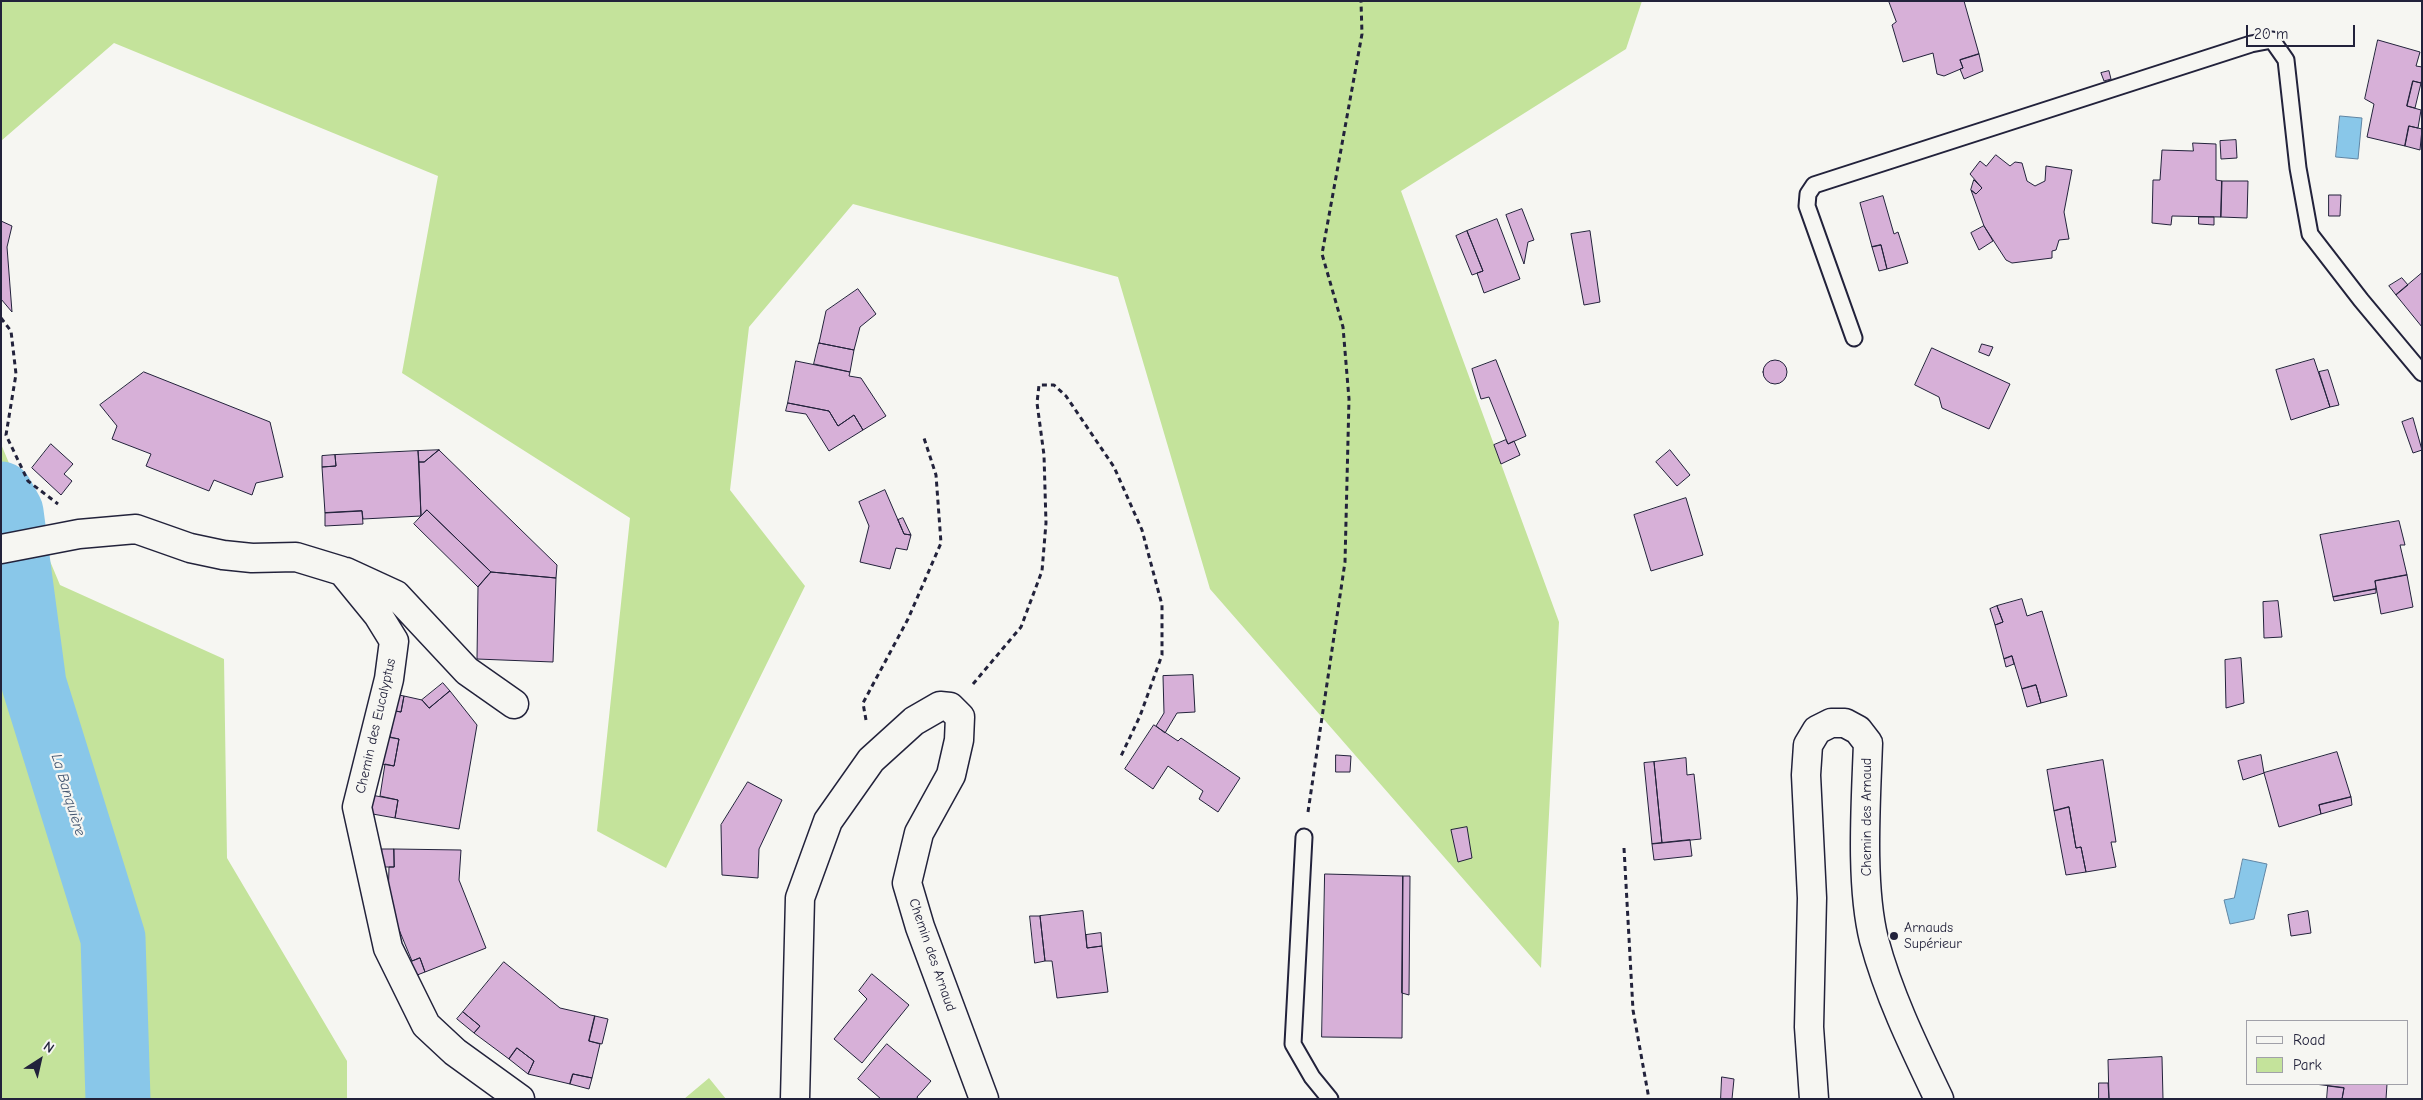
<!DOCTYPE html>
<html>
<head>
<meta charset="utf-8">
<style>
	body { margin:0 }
	#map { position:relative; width:2423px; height:1100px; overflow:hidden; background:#f6f6f2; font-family:"Comic Neue",sans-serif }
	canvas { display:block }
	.frame { position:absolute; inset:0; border:2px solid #22223b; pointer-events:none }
	.legend { position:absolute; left:2246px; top:1020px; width:162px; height:65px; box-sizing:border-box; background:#f6f6f2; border:1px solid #a1a1a9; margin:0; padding:6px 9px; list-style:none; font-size:15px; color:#22223b }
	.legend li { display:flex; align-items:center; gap:10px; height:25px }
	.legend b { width:25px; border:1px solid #a1a1a9 }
	.north { position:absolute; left:15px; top:1035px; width:50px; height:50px; -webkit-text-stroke:4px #f6f6f2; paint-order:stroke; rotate:35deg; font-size:14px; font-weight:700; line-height:20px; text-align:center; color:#22223b }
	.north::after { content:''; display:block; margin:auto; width:18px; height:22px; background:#22223b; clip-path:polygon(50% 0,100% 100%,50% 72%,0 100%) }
	.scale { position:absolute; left:2246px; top:25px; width:109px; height:22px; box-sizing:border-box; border:2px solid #22223b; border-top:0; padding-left:6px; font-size:15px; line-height:18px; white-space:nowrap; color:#22223b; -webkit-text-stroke:4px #f6f6f2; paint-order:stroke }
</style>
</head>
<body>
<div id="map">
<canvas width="2423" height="1100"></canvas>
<div class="frame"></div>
<ul class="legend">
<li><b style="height:6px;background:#f6f6f2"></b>Road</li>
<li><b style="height:14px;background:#c4e39b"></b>Park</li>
</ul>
<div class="north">N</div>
<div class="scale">20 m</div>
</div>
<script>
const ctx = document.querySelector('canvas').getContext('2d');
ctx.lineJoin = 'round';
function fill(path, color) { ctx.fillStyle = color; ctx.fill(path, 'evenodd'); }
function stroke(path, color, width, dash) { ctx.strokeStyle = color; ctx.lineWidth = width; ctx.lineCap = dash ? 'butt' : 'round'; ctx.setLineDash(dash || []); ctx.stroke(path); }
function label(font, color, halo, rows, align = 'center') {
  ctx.font = font + ' "Comic Neue",sans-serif'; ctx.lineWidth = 4.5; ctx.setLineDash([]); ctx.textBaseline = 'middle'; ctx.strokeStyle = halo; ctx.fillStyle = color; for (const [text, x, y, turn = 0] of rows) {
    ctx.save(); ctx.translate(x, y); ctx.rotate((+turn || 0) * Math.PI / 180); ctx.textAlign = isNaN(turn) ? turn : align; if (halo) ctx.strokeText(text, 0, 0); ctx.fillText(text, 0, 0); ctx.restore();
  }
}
const green = new Path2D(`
	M1,1H1642L1626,49L1401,191L1559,622L1541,968L1210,589L1118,277L853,204L749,327L730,490L805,586L666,868L597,831L630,518L402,373L438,176L114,43L1,141Z
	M1,444L60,585L224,659L227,858L347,1061V1099H1Z
	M709,1078L726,1099H684Z`);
const water = new Path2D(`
	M2340,116L2362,118L2358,159L2336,157Z
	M2243,859L2267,864L2254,919L2230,924L2224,900L2234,898Z`);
const river = new Path2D(`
	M1,494L11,512L34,684L113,938L118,1099`);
const building = new Path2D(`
	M1889,1H1964L1979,54L1960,60L1963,68L1944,76L1937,74L1933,53L1903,62L1892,25L1896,22Z
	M2378,40L2420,52L2416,66L2422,67V78L2421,83L2413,81L2407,106L2421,110L2418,128L2409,126L2405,146L2367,137L2374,104L2365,99Z
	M1979,54L1983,71L1964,79L1960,69L1963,68L1960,60Z
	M2109,71L2111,79L2104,81L2101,73Z
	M2413,81L2421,83L2415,108L2407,106Z
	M2409,126L2422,129L2420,150L2405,146Z
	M2236,140L2237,158L2221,159L2220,141Z
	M2193,143L2216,144V180L2222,181L2221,217L2172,216L2171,225L2152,223L2153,180H2160L2162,150L2193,151Z
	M1996,155L2010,166L2015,162L2022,163L2027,181L2035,186L2045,181L2046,166L2072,170L2064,212L2069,239L2059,240L2056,250L2052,251V258L2012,263L2006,260L1984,226L1971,190L1976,194L1982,188L1970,174L1980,161L1986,166Z
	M1974,180L1982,188L1976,194L1971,190Z
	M2222,181H2248L2247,218L2221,217Z
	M2329,195H2341L2340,216H2329Z
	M1883,196L1894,234L1898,232L1908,263L1887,269L1881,245L1872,247L1860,203Z
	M1522,209L1534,240L1528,242L1524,264L1506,215Z
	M2199,217H2214V225L2199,224Z
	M1497,219L1520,279L1484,293L1477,273L1483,271L1467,231Z
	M1,221L12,226L7,247L12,312L1,299Z
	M1984,226L1993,241L1979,250L1971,233Z
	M1467,231L1483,271L1472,275L1456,236Z
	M1590,231L1600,302L1584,305L1571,234Z
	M1881,245L1887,269L1879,271L1872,247Z
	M2422,273V327L2396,295Z
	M2402,278L2408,285L2396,295L2389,286Z
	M858,289L876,314L860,327L854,350L819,343L826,311Z
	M819,343L854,350L850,372L814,364Z
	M1982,344L1993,347L1989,356L1979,352Z
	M1932,348L2010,384L1989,429L1942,408L1939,397L1915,385Z
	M2314,359L2330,407L2291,420L2276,370Z
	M1496,360L1526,436L1508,444L1489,397L1481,399L1472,369Z
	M1763 372a12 12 0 1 1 24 0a12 12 0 1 1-24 0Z
	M796,361L850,372L849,376L861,378L886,416L863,430L854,415L838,426L829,411L788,403Z
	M2328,370L2339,405L2330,407L2319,372Z
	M144,372L270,422L283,477L256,483L252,495L214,480L209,491L146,466L151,454L112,439L117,426L100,405Z
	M788,403L829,411L838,426L854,415L863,430L829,451L806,414L786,411Z
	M2413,418L2422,450L2413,453L2402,422Z
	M1506,440L1508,444L1514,441L1520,455L1501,464L1494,445Z
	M51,444L73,464L64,474L72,481L61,495L32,468Z
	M439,450L424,462H419L418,451Z
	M439,450L557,565L556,578L491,572L427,510L421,516L419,462H424Z
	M1670,450L1690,475L1677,486L1656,462Z
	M418,451L421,516L363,519L362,511L325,513L322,467L336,466L335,455Z
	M335,455L336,466L322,467V456Z
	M885,490L904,534L911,535L907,550L896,548L890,569L860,562L869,526L859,502Z
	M1686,498L1703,555L1651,571L1634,515Z
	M427,510L491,572L478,587L414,524Z
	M362,511L363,524L325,526V513Z
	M903,518L911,535L904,534L898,520Z
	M2399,521L2405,545H2400L2407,575L2375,581L2376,589L2333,597L2320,535Z
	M491,572L556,578L553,662L477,659L478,587Z
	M2407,575L2413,607L2381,614L2375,581Z
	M2376,589V593L2334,601L2333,597Z
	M2022,599L2027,616L2042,611L2067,696L2041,703L2036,685L2022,689L2012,656L2004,659L1995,625L2003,622L1997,606Z
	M2278,601L2282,637L2264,638L2263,602Z
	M1997,606L2003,622L1995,625L1990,609Z
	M2012,656L2014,664L2006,667L2004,659Z
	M2241,658L2244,703L2226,708L2225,660Z
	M1193,675L1195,712L1177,713L1165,733L1156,726L1164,713L1163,676Z
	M443,683L450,691L429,708L422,700Z
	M2036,685L2041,703L2027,707L2022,689Z
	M450,691L477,725L459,829L395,818L398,800L380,796L385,764L394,766L399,739L390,737L395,711L401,712L404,696L422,700L429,708Z
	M388,693L404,696L401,712L386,709Z
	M1154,725L1178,741L1181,738L1240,778L1218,812L1199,799L1203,791L1168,766L1153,789L1125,769Z
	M381,736L399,739L394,766L376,763Z
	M2337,752L2351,797L2319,805L2321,814L2279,827L2264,773Z
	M1336,755L1351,756L1350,772H1336Z
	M2261,755L2264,773L2243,780L2238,761Z
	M1686,758L1687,775L1694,774L1701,839L1662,843L1654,762Z
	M2103,760L2116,842H2111L2116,867L2086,872L2081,847L2076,848L2069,807L2054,811L2047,770Z
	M1654,762L1662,843L1652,844L1644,763Z
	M748,782L782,800L759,849L758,878L722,875L721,825Z
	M371,795L398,800L395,818L367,813Z
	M2351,797L2352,805L2321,814L2319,805Z
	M2069,807L2076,848L2081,847L2086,872L2066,875L2054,811Z
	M1467,827L1472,858L1458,862L1451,830Z
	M1690,840L1692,856L1654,860L1652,844Z
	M382,849H394V867H382Z
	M394,849L461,850L459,880L486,948L425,972L420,958L412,961L388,903L389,867H394Z
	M1325,874L1403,876L1402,1038L1322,1037Z
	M1403,876H1410L1409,995L1402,993Z
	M1083,911L1087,948L1102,946L1108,992L1057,998L1052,961H1045L1040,916Z
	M2308,911L2311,933L2291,936L2288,915Z
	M1030,916H1040L1045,961L1035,963Z
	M1101,933L1102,946L1087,948L1086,935Z
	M420,958L425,972L412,977L406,964Z
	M504,962L560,1008L595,1016L589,1041L600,1044L592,1078L573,1074L570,1084L528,1074L534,1061L517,1048L509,1059L474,1033L480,1026L463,1012Z
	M872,974L909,1005L862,1063L834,1039L867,999L859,991Z
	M463,1012L480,1026L474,1033L457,1019Z
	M595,1016L608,1019L602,1044L589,1041Z
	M887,1044L931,1081L917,1097L918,1099H881L858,1079Z
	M517,1048L534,1061L528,1074L509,1059Z
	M2162,1057L2163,1099H2109L2108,1060Z
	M573,1074L592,1078L589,1089L570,1084Z
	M1722,1077L1734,1079L1732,1099H1721Z
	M2099,1083H2108L2109,1099H2099Z
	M2315,1084H2387L2386,1099H2342L2344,1088Z
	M2328,1086L2344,1088L2342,1099H2327Z`);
const path = new Path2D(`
	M1,318L11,331L16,374L6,435L28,481L58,504
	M973,684L1021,627L1042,571L1046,523L1044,455L1037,403L1039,385H1054L1066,396L1114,467L1142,530L1162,605V655L1140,716L1121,756
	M866,720L863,703L908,619L941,543L936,475L923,435
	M1308,812L1345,562L1349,399L1343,327L1322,254L1362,34L1361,1
	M1624,848L1633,1010L1649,1099`);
const lane = new Path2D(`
	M1854,338L1807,206L1808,194L1814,185L2251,44L2272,40L2286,60L2298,168L2310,234L2361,300L2422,373
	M1304,837L1293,1044L1312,1077L1330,1099`);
const street = new Path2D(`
	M1,549L79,534L136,529L190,548L223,555L252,558L296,557L342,571L378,615L394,641L389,679L357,807L388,948L426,1025L455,1052L520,1099
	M346,572L396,595L467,671L514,704
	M795,1099L800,898L828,821L871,760L914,721L940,706L950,707L960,717L959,740L951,775L919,833L907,883L920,927L984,1099
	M1814,1099L1809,1027L1812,898L1806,775L1808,745L1817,730L1831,723H1845L1858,730L1868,743C1866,801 1860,884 1874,940C1889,996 1914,1047 1939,1099`);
const markers = [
	[1894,936,5,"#22223b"]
];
const streetNames = [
	["Chemin des Eucalyptus",376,726,-77],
	["Chemin des Arnaud",1867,817,-90],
	["Chemin des Arnaud",932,955,71]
];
const poiNames = [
	["Arnauds",1904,928],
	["Supérieur",1904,944]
];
const waterNames = [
	["La Banquière",68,795,73]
];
fill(green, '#c4e39b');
fill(water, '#89c7e9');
stroke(water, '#6085a3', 1);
stroke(river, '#89c7e9', 65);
fill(building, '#d7b0d8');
stroke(building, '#22223b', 1);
stroke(lane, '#22223b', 19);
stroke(street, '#22223b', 31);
stroke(path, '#22223b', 3, [5, 4]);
stroke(lane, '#f6f6f2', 15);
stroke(street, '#f6f6f2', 28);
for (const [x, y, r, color] of markers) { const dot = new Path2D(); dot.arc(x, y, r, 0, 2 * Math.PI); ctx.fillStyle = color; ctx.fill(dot); stroke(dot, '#f6f6f2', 2); }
label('14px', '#22223b', '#f6f6f2', streetNames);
label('14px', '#22223b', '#f6f6f2', poiNames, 'left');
label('italic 15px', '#41546f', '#f6f6f2', waterNames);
</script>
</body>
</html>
